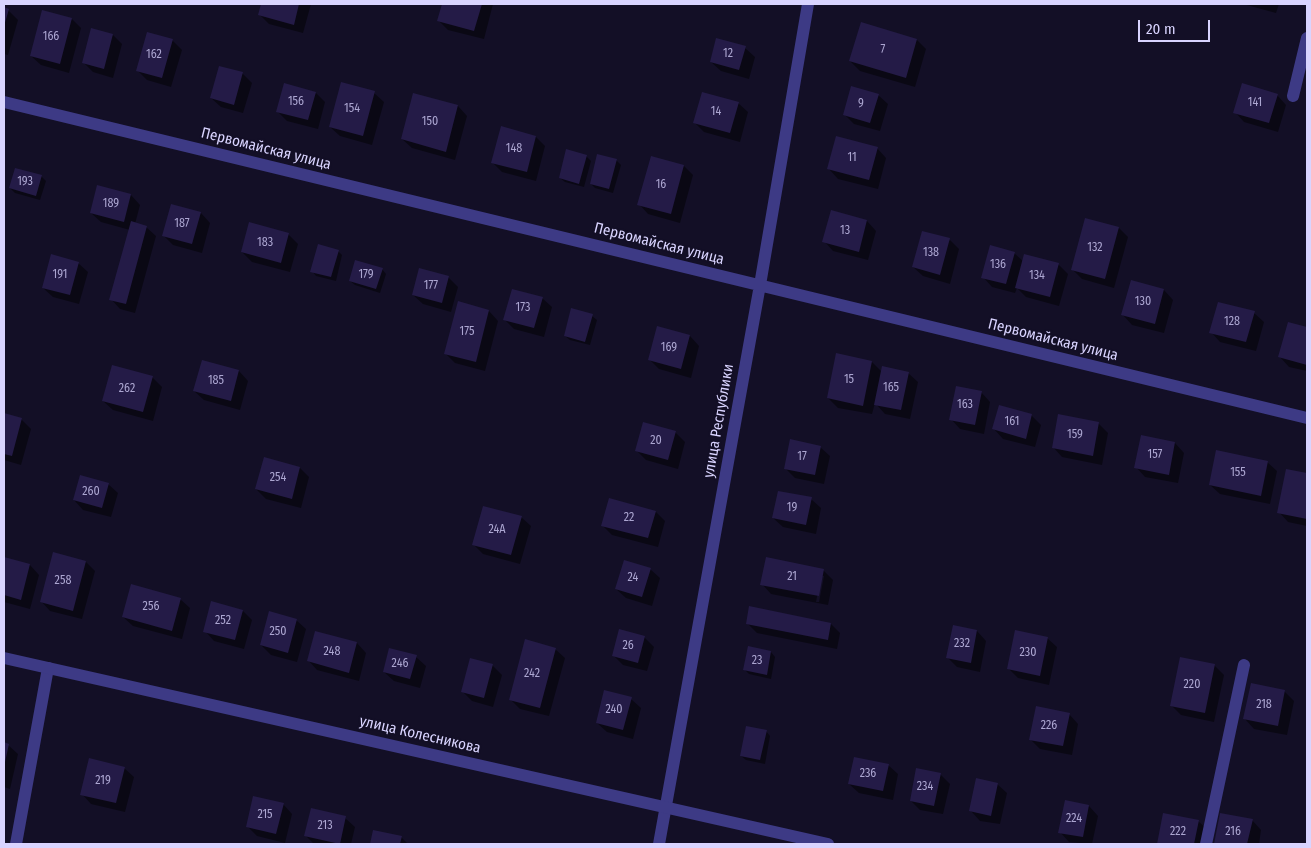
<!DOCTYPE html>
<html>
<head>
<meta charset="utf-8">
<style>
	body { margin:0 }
	#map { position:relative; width:1311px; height:848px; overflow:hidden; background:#130f26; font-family:"Fira Sans Condensed",sans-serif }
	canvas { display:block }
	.frame { position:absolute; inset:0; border:5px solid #d9d4ff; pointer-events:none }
	.scale { position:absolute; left:1138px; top:20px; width:72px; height:22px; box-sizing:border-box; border:2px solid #d9d4ff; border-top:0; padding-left:6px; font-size:15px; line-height:18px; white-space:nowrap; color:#d9d4ff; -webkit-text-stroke:4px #130f26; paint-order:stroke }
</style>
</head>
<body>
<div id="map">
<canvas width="1311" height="848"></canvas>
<div class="frame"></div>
<div class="scale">20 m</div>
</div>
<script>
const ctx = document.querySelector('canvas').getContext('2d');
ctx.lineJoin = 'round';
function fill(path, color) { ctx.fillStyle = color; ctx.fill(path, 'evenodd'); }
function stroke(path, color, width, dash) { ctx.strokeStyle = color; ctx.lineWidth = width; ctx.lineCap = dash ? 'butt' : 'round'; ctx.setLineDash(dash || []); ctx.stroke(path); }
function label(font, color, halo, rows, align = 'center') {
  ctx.font = font + ' "Fira Sans Condensed",sans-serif'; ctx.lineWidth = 4; ctx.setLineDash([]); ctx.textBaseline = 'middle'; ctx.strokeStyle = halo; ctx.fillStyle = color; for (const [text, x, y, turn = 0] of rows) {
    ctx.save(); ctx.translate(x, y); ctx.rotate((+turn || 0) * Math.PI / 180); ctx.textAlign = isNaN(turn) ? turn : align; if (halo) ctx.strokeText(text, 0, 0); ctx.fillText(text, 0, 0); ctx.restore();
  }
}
const shadow = new Path2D(`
	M262,4H311L303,33L269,24L259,14Z
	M443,4H493L484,39L448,30L439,21Z
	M1243,4H1279L1276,13Z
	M4,9L8,10L18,20L8,55L4,54Z
	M72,19L81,28L69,73L41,65L31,56Z
	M113,35L122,44L113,78L93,72L83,62Z
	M172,40L182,50L171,87L147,80L138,71Z
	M917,40L926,49L915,87L860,71L850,61Z
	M745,48L755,57L749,79L721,71L711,62Z
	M242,73L252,83L243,113L221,107L211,98Z
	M316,93L325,102L318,129L287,121L277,111Z
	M374,93L384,102L372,145L340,136L330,127Z
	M414,94L458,106L467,116L455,160L412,148L402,139Z
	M878,95L888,104L880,131L854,124L844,114Z
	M1277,95L1286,105L1278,132L1244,122L1235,112Z
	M738,103L748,112L740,142L704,132L694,122Z
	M502,128L536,137L545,146L536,181L502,172L492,162Z
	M877,148L886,158L878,189L838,179L829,169Z
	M586,156L591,161L584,187L565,182L560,178Z
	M616,160L621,165L613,193L595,188L591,184Z
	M684,166L693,175L680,223L648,214L639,204Z
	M41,176L46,181L40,200L15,193L10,188Z
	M131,195L140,205L135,224L146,227L156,236L135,313L120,309L111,299L130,230L101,222L91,213Z
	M831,212L867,221L876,231L868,260L833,251L824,241Z
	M201,213L210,223L202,253L173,245L164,236Z
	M1119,228L1128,237L1114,288L1082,279L1073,270Z
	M288,234L298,244L290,272L252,262L242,252Z
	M950,240L959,249L950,284L923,276L913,267Z
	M338,251L342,255L336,281L316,276L312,271Z
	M1014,253L1024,262L1059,265L1068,274L1059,306L1026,297L1017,288L1015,293L992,287L983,277Z
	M78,263L88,272L79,304L53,297L43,288Z
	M382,269L386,274L380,293L355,285L350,281Z
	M448,277L458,287L451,312L423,304L413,295Z
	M1132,282L1164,290L1173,300L1164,333L1132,325L1123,315Z
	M542,298L552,307L544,337L514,329L505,320Z
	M489,311L498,321L485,371L455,363L445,353Z
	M1254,313L1264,322L1256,351L1220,342L1211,332Z
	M592,316L597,320L590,345L570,340L565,336Z
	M1289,324L1307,329V371L1289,367L1280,357Z
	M658,328L690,336L699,346L691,378L659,369L650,360Z
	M872,362L882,372L908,373L918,382L910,419L885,414L875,403L872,414L838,408L828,398Z
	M239,371L248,381L240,410L204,400L194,391Z
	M152,377L162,387L153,421L113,410L103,401Z
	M981,392L990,402L984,434L960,429L951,419Z
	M4,414L21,419L31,429L21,465L4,460Z
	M1031,415L1041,425L1035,447L1003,439L994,429Z
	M1059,416L1099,424L1108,433L1102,465L1062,457L1053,447Z
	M675,432L685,442L678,469L646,460L637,451Z
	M1175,443L1184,453L1178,483L1145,477L1136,467Z
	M820,447L830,456L824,484L795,478L785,468Z
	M1267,462L1277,471L1270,504L1220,494L1210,485Z
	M300,468L309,477L301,508L266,499L256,489Z
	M1287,470L1307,474V526L1288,522L1279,512Z
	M108,484L118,493L111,517L83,510L74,500Z
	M811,499L821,508L816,534L783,527L773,518Z
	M656,512L665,521L658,547L612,535L602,525Z
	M521,517L531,526L520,564L483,554L474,545Z
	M4,558L30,565L39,575L30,609L4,602Z
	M86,562L95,571L82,619L50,611L41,601Z
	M650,569L660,578L652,606L626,598L616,589Z
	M823,570L833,580L828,605L771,594L762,584ZM821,576H824L819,602H816Z
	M180,599L190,608L182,639L133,626L123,617Z
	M243,611L252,620L244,649L214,641L205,631Z
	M296,620L306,629L297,662L271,655L261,645Z
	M747,623L831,624L840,633L837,649L757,633Z
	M954,627L977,631L986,641L980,672L957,667L948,658Z
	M315,632L357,643L366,653L359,681L317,670L308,660Z
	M644,637L654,647L647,671L623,665L613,655Z
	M1047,638L1057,647L1049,685L1018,678L1009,669Z
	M555,649L565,658L549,716L520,709L510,699Z
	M771,652L775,657L771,679L749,674L745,670Z
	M416,657L426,666L420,688L394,681L384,672Z
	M492,665L502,675L493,707L472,701L463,692Z
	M1214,665L1224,675L1214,722L1181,715L1172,706Z
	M1284,691L1294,701L1287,735L1254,729L1245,719Z
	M631,699L641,708L633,739L607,732L597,723Z
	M1069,714L1078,724L1072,755L1040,749L1030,739Z
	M766,731L770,736L765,764L746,760L741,756Z
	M4,744L8,745L18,754L10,789L4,787Z
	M888,765L898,774L893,800L859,793L849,784Z
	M124,768L134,777L125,812L91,804L82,794Z
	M940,774L950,784L943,814L920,810L911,801Z
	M997,784L1007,793L1000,824L980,821L971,811Z
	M283,804L292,814L285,843L257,836L247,826Z
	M1089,806L1098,816L1092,844L1069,842L1060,832Z
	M1164,814L1198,821L1208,830L1205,844H1158Z
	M1221,814L1252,820L1261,830L1259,844H1215Z
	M345,818L355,827L351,844H314L306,836Z
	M374,831L401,837L408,844H371Z`);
const building = new Path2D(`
	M261,4H299L294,25L258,15Z
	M442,4H482L474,31L437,21Z
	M4,7L9,9L4,26Z
	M42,10L72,18L60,64L30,56Z
	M861,22L917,39L906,78L849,61Z
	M91,28L113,34L104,69L82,63Z
	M147,32L173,39L162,78L136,71Z
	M716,38L746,46L739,70L710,62Z
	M219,66L243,72L234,105L210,98Z
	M341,82L375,91L363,136L329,127Z
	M284,83L316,92L308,120L276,112Z
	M1242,83L1278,94L1269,123L1233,113Z
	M851,86L879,94L870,123L843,115Z
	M702,92L739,102L730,133L693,123Z
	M413,93L458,105L446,152L401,139Z
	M501,126L536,136L527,172L491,163Z
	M836,136L878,147L869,180L827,169Z
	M566,149L587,155L579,184L559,178Z
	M597,154L617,159L609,189L590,184Z
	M651,156L684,165L671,214L637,205Z
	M15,168L42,175L36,196L9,188Z
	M97,185L131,194L124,222L90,213Z
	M171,204L201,212L192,244L162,236Z
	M831,210L867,220L859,252L822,242Z
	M1085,218L1119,227L1105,279L1071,270Z
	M131,221L147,226L126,304L109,300Z
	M249,222L289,233L281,263L241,252Z
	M922,231L950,238L940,275L912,267Z
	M318,244L339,250L331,277L310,272Z
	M990,245L1015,252L1006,284L981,278Z
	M51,254L79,262L70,295L42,288Z
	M1024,254L1059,263L1050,297L1015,288Z
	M355,260L383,268L376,289L349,281Z
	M419,268L449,276L442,303L412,295Z
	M1131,280L1164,289L1155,324L1121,315Z
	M512,289L543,297L534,328L503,320Z
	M458,301L489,310L476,362L444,354Z
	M1218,302L1255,311L1246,342L1209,333Z
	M571,308L593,314L585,342L564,336Z
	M1288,322L1307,327V365L1278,357Z
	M657,326L690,335L681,369L648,360Z
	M836,353L872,361L863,406L827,398Z
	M202,360L239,370L231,401L193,391Z
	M112,365L153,376L143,412L102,401Z
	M882,366L909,372L901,410L874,405Z
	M956,386L982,391L975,425L949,420Z
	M999,405L1032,414L1026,439L992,429Z
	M4,413L22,418L12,456L4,454Z
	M1058,414L1099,422L1093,456L1052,448Z
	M643,422L676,431L668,460L635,451Z
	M1141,435L1175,442L1169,475L1134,468Z
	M790,439L821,446L815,475L784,469Z
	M1216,450L1268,461L1261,496L1209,485Z
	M264,457L300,467L292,499L255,489Z
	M1286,469L1307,473V519L1277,513Z
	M80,475L109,483L102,508L73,500Z
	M778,491L812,497L806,525L772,518Z
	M609,498L656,511L648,538L601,526Z
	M483,506L522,516L511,555L472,545Z
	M53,552L86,561L73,611L40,602Z
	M4,557L30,564L21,600L4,595Z
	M766,557L824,569L819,596L760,585Z
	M624,560L651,568L642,597L615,589Z
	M131,584L181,598L172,631L122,617Z
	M211,601L243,610L235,640L203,632Z
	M749,606L831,623L828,640L746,624Z
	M269,611L297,619L288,653L260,645Z
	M953,625L977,630L971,663L946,658Z
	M619,629L645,636L638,663L612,656Z
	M1015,630L1048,637L1040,676L1007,669Z
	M315,631L357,642L349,673L307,661Z
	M525,639L556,648L540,708L509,700Z
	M748,646L771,651L767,675L743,670Z
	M389,648L417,655L410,679L383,672Z
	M1180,657L1215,664L1205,713L1170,706Z
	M470,658L493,664L484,698L461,692Z
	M1251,683L1285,690L1278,726L1243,719Z
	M604,690L632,697L623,730L596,723Z
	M1036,706L1070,713L1063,746L1029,740Z
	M746,726L767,730L760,760L740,756Z
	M4,742L9,744L5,762L4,761Z
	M854,757L889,764L883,791L848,784Z
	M89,758L125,767L116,803L80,795Z
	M916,768L941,773L934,806L910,801Z
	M976,778L998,783L991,816L969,811Z
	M253,796L284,803L276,834L246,827Z
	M1065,800L1089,805L1083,837L1058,833Z
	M311,808L346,816L340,844L304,836Z
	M1163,813L1199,820L1194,844H1157Z
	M1220,813L1253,819L1247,844H1214Z
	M373,830L402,836L400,844H370Z`);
const service = new Path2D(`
	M1293,96L1307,38
	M1206,844L1244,665`);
const minor = new Path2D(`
	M4,102L1307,418
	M16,844L48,668
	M659,844L760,285L808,4`);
const tertiary = new Path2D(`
	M4,658L828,844`);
const numberNames = [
	["166",51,37],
	["7",883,50],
	["12",728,54],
	["162",154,55],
	["156",296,102],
	["141",1255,103],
	["9",861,104],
	["154",352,109],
	["14",716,112],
	["150",430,122],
	["148",514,149],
	["11",852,158],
	["193",25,182],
	["16",661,185],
	["189",111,204],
	["187",182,224],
	["13",845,231],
	["183",265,243],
	["132",1095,248],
	["138",931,253],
	["136",998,265],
	["191",60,275],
	["179",366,275],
	["134",1037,276],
	["177",431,286],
	["130",1143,302],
	["173",523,308],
	["128",1232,322],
	["175",467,332],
	["169",669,348],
	["15",849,380],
	["185",216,381],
	["165",891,388],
	["262",127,389],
	["163",965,405],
	["161",1012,422],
	["159",1075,435],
	["20",656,441],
	["157",1155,455],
	["17",802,457],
	["155",1238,473],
	["254",278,478],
	["260",91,492],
	["19",792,508],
	["22",629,518],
	["24А",497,530],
	["21",792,577],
	["24",633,578],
	["258",63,581],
	["256",151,607],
	["252",223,621],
	["250",278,632],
	["232",962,644],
	["26",628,646],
	["248",332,652],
	["230",1028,653],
	["23",757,661],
	["246",400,664],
	["242",532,674],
	["220",1192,685],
	["218",1264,705],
	["240",614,710],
	["226",1049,726],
	["236",868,774],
	["219",103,781],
	["234",925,787],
	["215",265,815],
	["224",1074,819],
	["213",325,826],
	["222",1178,832],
	["216",1233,832]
];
const streetNames = [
	["Первомайская улица",266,149,14],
	["Первомайская улица",659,244,14],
	["Первомайская улица",1053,340,14],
	["улица Республики",719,421,-80],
	["улица Колесникова",420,735,13]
];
fill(shadow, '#0007');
fill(building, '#241b47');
stroke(service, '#3d3a85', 12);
stroke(minor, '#3d3a85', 12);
stroke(tertiary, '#3d3a85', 12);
label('12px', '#aca6d1', null, numberNames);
label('15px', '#d9d4ff', '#130f26', streetNames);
</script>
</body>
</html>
